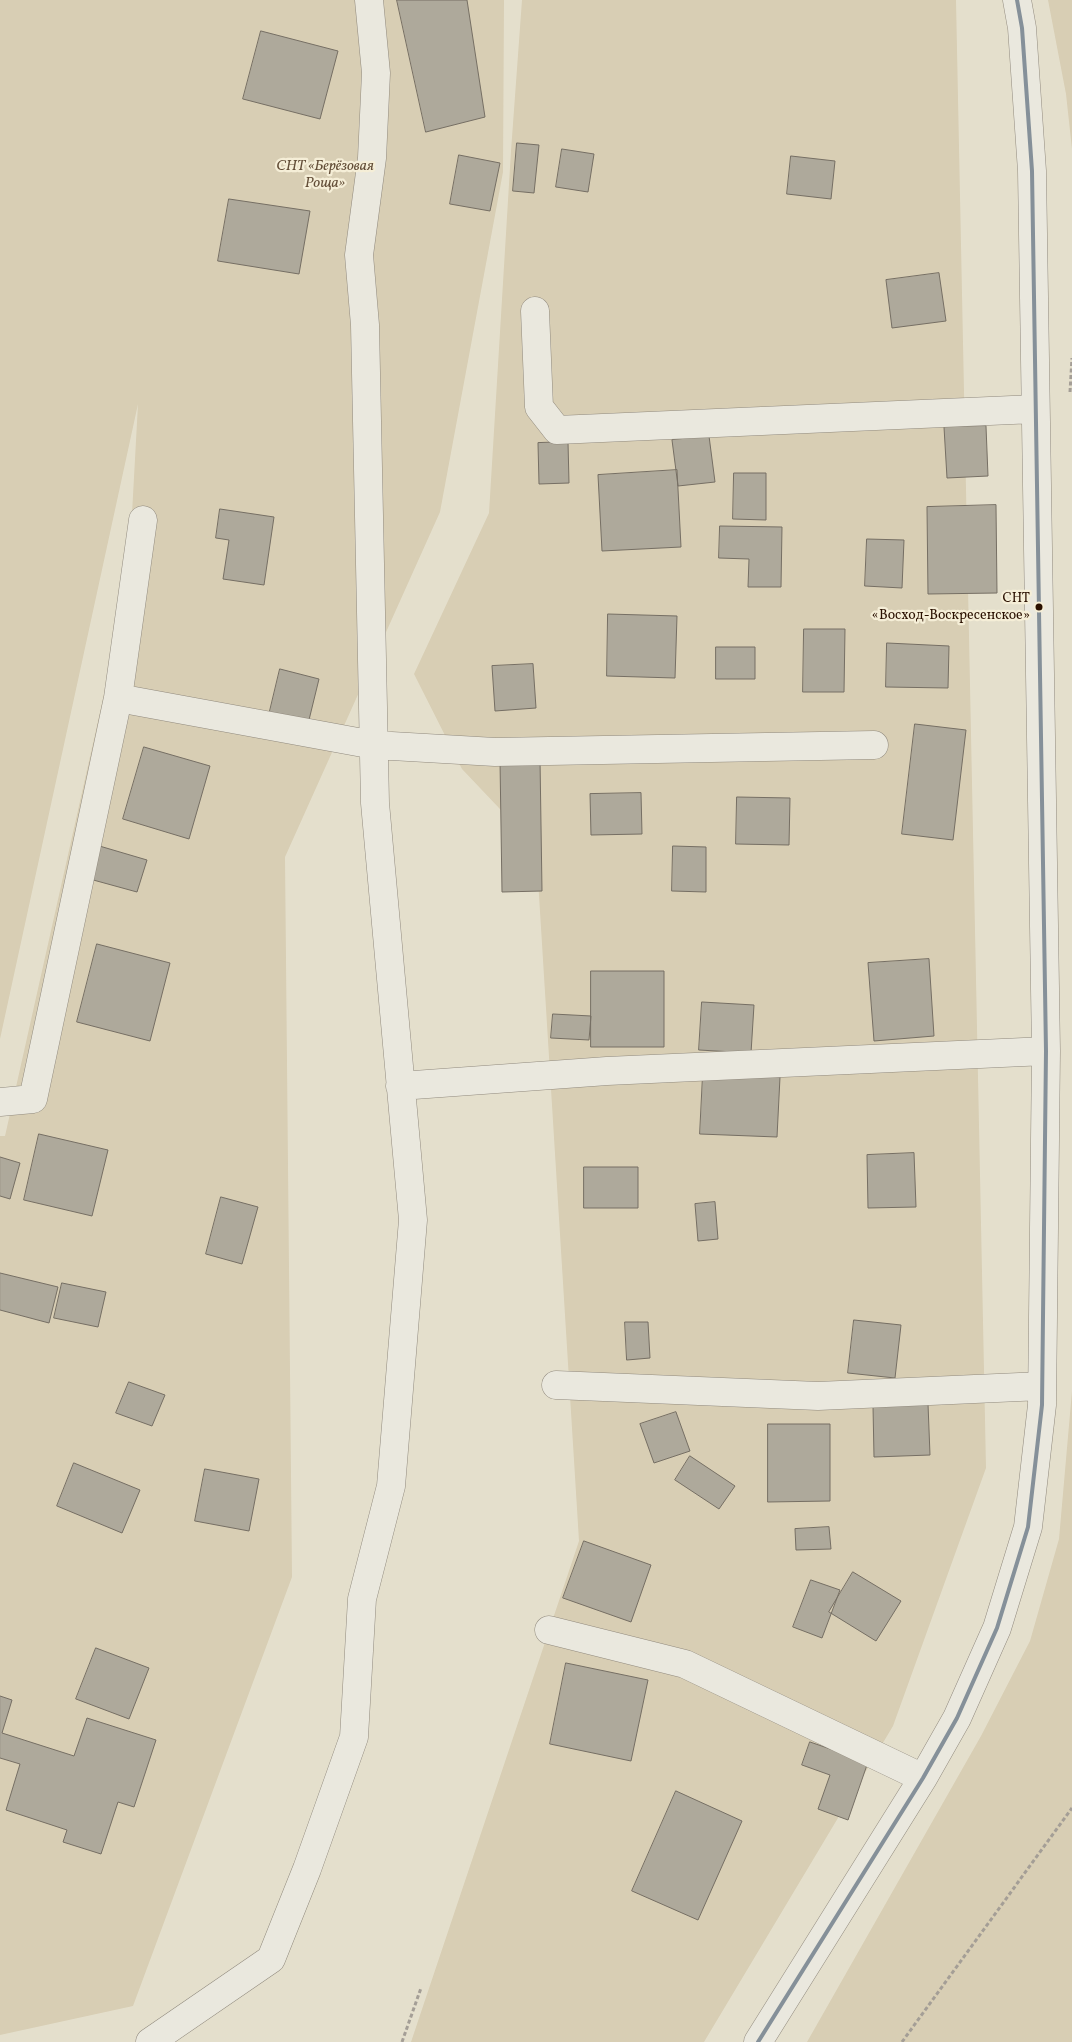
<!DOCTYPE html>
<html>
<head>
<meta charset="utf-8">
<style>
	body { margin:0 }
	canvas { display:block; background:#e4dfcc }
</style>
</head>
<body>
<canvas width="1072" height="2042"></canvas>
<script>
const ctx = document.querySelector('canvas').getContext('2d');
ctx.lineJoin = 'round';
function fill(path, color) { ctx.fillStyle = color; ctx.fill(path, 'evenodd'); }
function stroke(path, color, width, dash) { ctx.strokeStyle = color; ctx.lineWidth = width; ctx.lineCap = dash ? 'butt' : 'round'; ctx.setLineDash(dash || []); ctx.stroke(path); }
function label(font, color, halo, rows, align = 'center') {
  ctx.font = font + ' Vollkorn,serif'; ctx.lineWidth = 4.5; ctx.setLineDash([]); ctx.textBaseline = 'middle'; ctx.strokeStyle = halo; ctx.fillStyle = color; for (const [text, x, y, turn = 0] of rows) {
    ctx.save(); ctx.translate(x, y); ctx.rotate((+turn || 0) * Math.PI / 180); ctx.textAlign = isNaN(turn) ? turn : align; if (halo) ctx.strokeText(text, 0, 0); ctx.fillText(text, 0, 0); ctx.restore();
  }
}
const green = new Path2D(`
	M0,0H504L503,172L440,512L285,857L292,1577L133,2006L0,2035V1136H5L128,587L138,404L0,1039Z
	M522,0H956L986,1468L893,1726L704,2042H411L579,1541L536,847L462,769L414,674L489,513L511,151Z
	M1048,0H1072V149L1066,94Z
	M1072,1391V2042H807L981,1736L1030,1641L1059,1539Z`);
const building = new Path2D(`
	M397,0H467L485,117L426,132Z
	M261,31L338,51L320,119L243,99Z
	M517,143L539,145L534,193L513,191Z
	M562,149L594,154L588,192L556,187Z
	M459,155L500,163L490,211L450,204Z
	M791,156L835,161L831,199L787,194Z
	M229,199L310,211L299,274L218,261Z
	M939,273L946,321L892,328L886,280Z
	M986,426L988,476L947,478L944,427Z
	M709,436L715,482L678,486L672,440Z
	M568,442L569,483L539,484L538,443Z
	M677,470L681,547L602,551L598,475Z
	M734,473H766V520L733,519Z
	M996,505L997,593L928,594L927,507Z
	M220,509L274,517L264,585L223,579L229,540L216,538Z
	M720,526L782,527L781,587H748L749,559L719,558Z
	M867,539L904,540L902,588L865,586Z
	M608,614L677,616L675,678L607,676Z
	M804,629H845L844,692H803Z
	M887,643L949,646L948,688L886,687Z
	M716,647H755V679H716Z
	M533,664L536,708L495,711L492,666Z
	M280,669L319,679L308,724L269,715Z
	M915,724L966,730L953,840L902,834Z
	M144,747L210,766L189,839L123,819Z
	M540,759L542,891L502,892L500,760Z
	M641,793L642,834L591,835L590,794Z
	M737,797L790,798L789,845L736,844Z
	M96,845L147,860L137,892L86,878Z
	M673,846L706,847V892L672,891Z
	M97,944L170,963L150,1041L77,1022Z
	M929,959L934,1036L874,1041L868,963Z
	M591,971H664V1047H591Z
	M702,1002L754,1005L751,1053L699,1050Z
	M553,1014L591,1016L589,1040L551,1038Z
	M703,1074L780,1077L777,1137L700,1134Z
	M39,1134L108,1150L92,1216L24,1200Z
	M914,1153L916,1207L868,1208L867,1155Z
	M0,1157L20,1163L10,1199L0,1196Z
	M584,1167H638V1208H584Z
	M221,1197L258,1207L242,1264L206,1254Z
	M715,1202L718,1239L698,1241L695,1204Z
	M0,1273L58,1287L49,1323L0,1310Z
	M62,1283L106,1292L98,1327L54,1318Z
	M854,1320L901,1325L895,1378L848,1373Z
	M625,1322H648L650,1358L627,1360Z
	M129,1382L165,1395L152,1426L116,1413Z
	M928,1404L930,1455L874,1457L873,1406Z
	M676,1412L690,1451L654,1463L640,1424Z
	M768,1424H830V1501L768,1502Z
	M690,1456L735,1486L719,1509L675,1480Z
	M74,1463L140,1490L122,1533L57,1506Z
	M205,1469L259,1479L249,1531L195,1521Z
	M829,1527L831,1549L796,1550L795,1529Z
	M584,1541L651,1565L631,1622L563,1598Z
	M853,1572L901,1601L876,1641L829,1612Z
	M811,1580L840,1590L822,1638L793,1627Z
	M96,1648L149,1668L129,1719L76,1699Z
	M566,1663L648,1680L631,1761L550,1744Z
	M0,1696L12,1700L2,1733L74,1756L87,1718L156,1740L134,1807L118,1802L101,1854L63,1842L67,1830L6,1810L20,1764L0,1758Z
	M810,1742L868,1762L848,1820L818,1809L830,1775L802,1765Z
	M676,1791L742,1821L698,1920L632,1891Z`);
const path = new Path2D(`
	M1070,392L1072,358
	M402,2042L421,1988
	M902,2042L1072,1808`);
const minor = new Path2D(`
	M535,311L539,407L557,430L1035,409
	M118,698L374,745L495,752L874,745
	M400,1086L607,1071L1046,1051
	M0,1102L33,1099L118,698L143,520
	M556,1385L818,1396L1042,1386
	M549,1630L685,1664L923,1778
	M150,2042L271,1959L307,1869L354,1737L362,1599L391,1486L413,1220L375,803L365,325L359,255L372,158L376,73L369,0
	M758,2042L923,1778L957,1718L997,1628L1028,1527L1042,1405L1046,1051L1032,171L1022,28L1017,0`);
const bus1 = new Path2D(`
	M758,2042L923,1778L957,1718L997,1628L1028,1527L1042,1405L1046,1051L1032,171L1022,28L1017,0`);
const markers = [
	[1039,607,4.5,"#2a1000"]
];
const busNames = [
	["СНТ",1030,599],
	["«Восход-Воскресенское»",1030,616]
];
const parkNames = [
	["СНТ «Берёзовая",325,167],
	["Роща»",325,184]
];
fill(green, '#d8ceb4');
fill(building, '#aea99b');
stroke(building, '#766f64', 1);
stroke(minor, '#918a7e', 29);
stroke(path, '#a49e96', 3, [4, 2.5]);
stroke(minor, '#eae8de', 28);
stroke(bus1, '#859099', 4);
for (const [x, y, r, color] of markers) { const dot = new Path2D(); dot.arc(x, y, r, 0, 2 * Math.PI); ctx.fillStyle = color; ctx.fill(dot); stroke(dot, '#f5eed7', 2); }
label('14px', '#2a1000', '#f5eed7', busNames, 'right');
label('italic 15px', '#634e38', '#f5eed7', parkNames);
</script>
</body>
</html>
